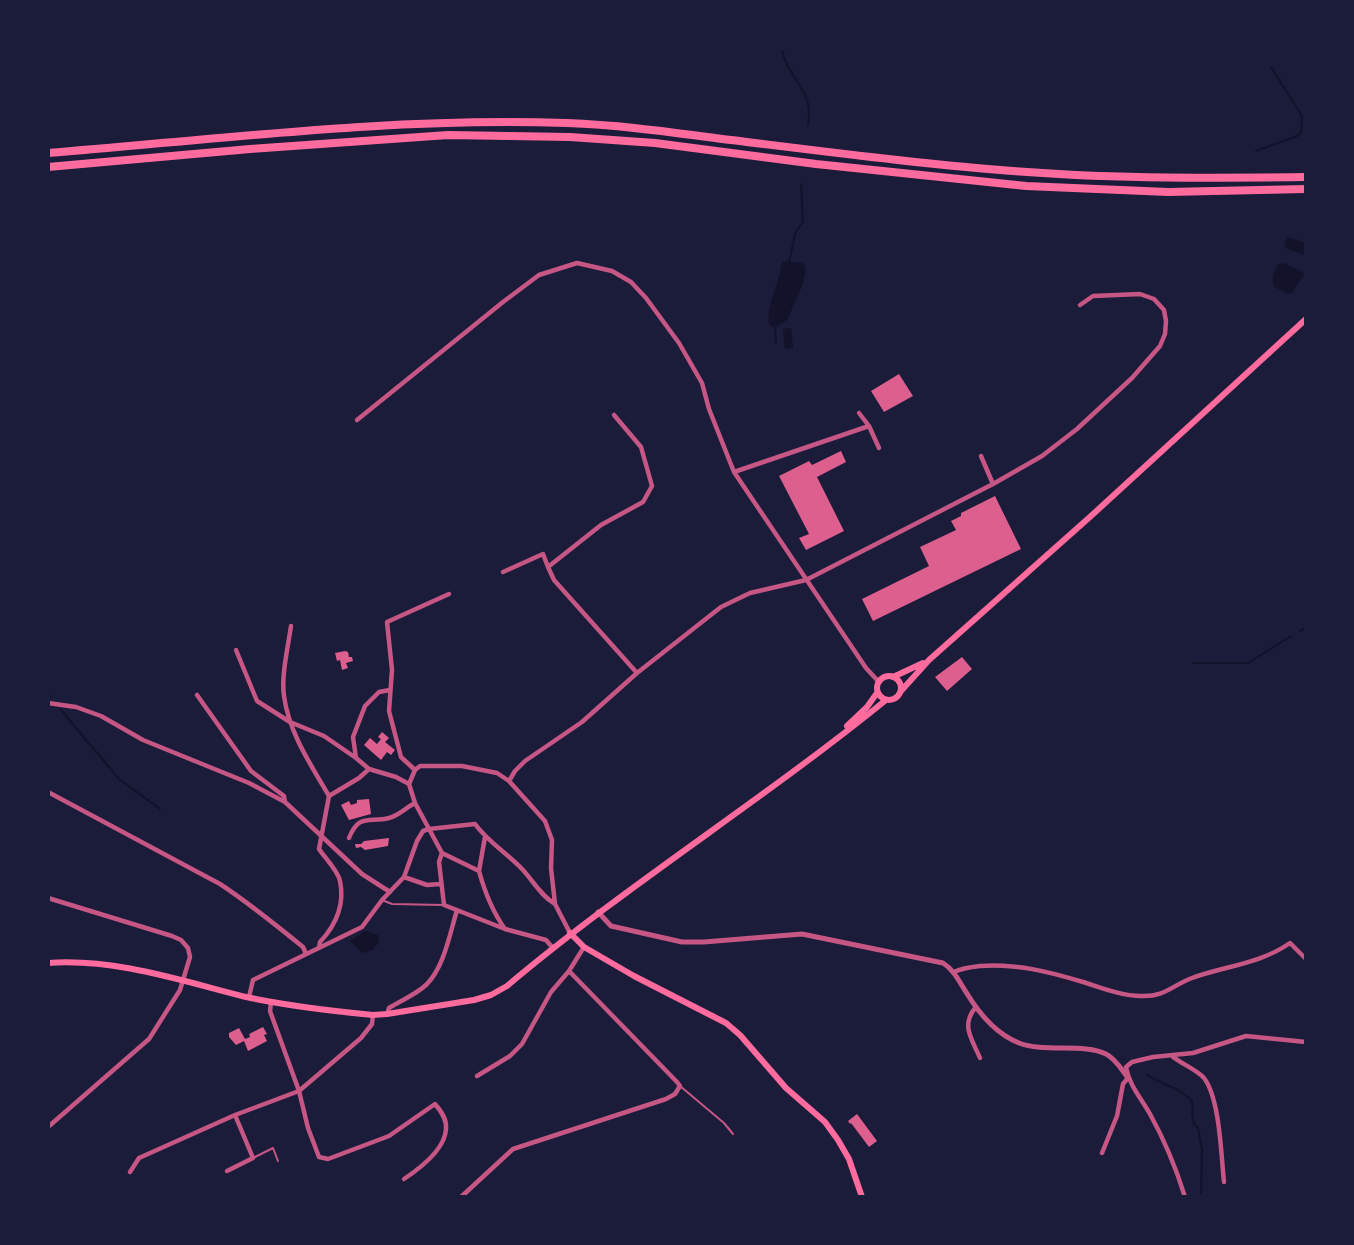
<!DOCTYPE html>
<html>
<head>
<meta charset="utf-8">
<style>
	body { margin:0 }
	#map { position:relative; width:1354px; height:1245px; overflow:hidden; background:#1b1b3a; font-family:Poppins,sans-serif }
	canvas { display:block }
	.frame { position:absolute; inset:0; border:50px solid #1b1b3a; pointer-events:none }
</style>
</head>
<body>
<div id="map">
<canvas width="1354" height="1245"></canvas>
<div class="frame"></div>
</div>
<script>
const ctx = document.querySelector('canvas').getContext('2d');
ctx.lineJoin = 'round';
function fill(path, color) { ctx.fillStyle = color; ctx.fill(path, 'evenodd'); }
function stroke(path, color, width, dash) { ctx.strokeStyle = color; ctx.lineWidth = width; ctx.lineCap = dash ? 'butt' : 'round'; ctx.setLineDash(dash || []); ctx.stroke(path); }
const water = new Path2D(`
	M1288,237L1306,243V256L1286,248L1284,243Z
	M782,261L803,263L806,268L803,284L787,320L775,328L769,325C766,303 780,284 782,261Z
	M1284,263L1303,272L1304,275L1292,293L1288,294L1273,286V276L1277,265Z
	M791,328L793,348L785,349L783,329Z
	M365,931L378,935L379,942L373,950L362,953L350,941Z`);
const stream = new Path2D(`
	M782,48C784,71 808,87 809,111C810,115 808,121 808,125
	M1256,151L1297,136L1301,133L1302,116L1271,67
	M789,262L796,231L803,222L801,184
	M775,328L776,343
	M1300,631L1306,628
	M1193,663H1248L1291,636
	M48,694L51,697
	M61,710L119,779L160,809
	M1146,1074C1161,1085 1178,1086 1192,1101L1193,1106L1192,1112L1194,1124L1198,1128L1202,1150L1201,1197`);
const building = new Path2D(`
	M899,374L913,396L884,412L871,391Z
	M841,451L846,462L817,477L844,531L806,550L799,538L809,534L779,476L809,461L812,465Z
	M995,496L1021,549L873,621L862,599L929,566L920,547L956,530L951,521L961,516V513Z
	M345,651L348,652L349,657H352L353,661L346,663L348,668L342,670L340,660L337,661L335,653Z
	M962,657L972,669L947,691L935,677Z
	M382,732L389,738L385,742L395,750L391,755L387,752L381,760L364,745L370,738L377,744L381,739L378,737Z
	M369,799L371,814L349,820L341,805L349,801L351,805L357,803V800Z
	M389,838L388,846L365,850L361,847L356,848L355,844H361L364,841Z
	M263,1027L267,1034L264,1035L267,1041L248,1051L244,1041L236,1045L229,1037V1033L239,1028L245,1039L250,1037L249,1034Z
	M857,1114L877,1141L869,1147L851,1123L850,1124L848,1121Z`);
const service = new Path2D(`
	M382,900L392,904L444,905
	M680,1086L724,1123L733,1134
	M253,1158L273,1148L278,1161`);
const minor = new Path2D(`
	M859,413L869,426
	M614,415L641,447L652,486L643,502L601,525L548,567L554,580L637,673
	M357,420L503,302L539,275L577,263L612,271L631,282L646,298L679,343L702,383L709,409L734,472L866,668L878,681
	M981,456L993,484
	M734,472L869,426L879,448
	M503,572L543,554L548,567
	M291,626C288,647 281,676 284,696C289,733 311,765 329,796L319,849C325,858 338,871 340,881C345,905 335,926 320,942L319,948
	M236,650L257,701L290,722L324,736L356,758L369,769L396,777L409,784
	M197,695L251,771L284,796L285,802
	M48,703L76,707L101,716L143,740L249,783L285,802L362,874L390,892
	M356,758L353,737L365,706L379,692L390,690
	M415,770L401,757L389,711L392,670L387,622L449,594
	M509,781L515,771L525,761L582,722L637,673L721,607L750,593L806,580L993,484L1042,456L1077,429L1132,378L1160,346L1165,334L1166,321L1164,310L1154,299L1140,294L1093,296L1080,305
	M48,792L220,884C249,903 276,925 303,947L306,954
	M329,796L359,778L369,769
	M349,838C359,813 369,823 389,818C398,816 407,807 415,803
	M442,853L439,862L444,905L505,929L546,940L552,947
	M479,871L485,837
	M404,877L427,885L440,884
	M48,898L172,936L181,940L188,948L190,957L180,990L149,1039L48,1127
	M505,929C492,911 485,893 479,871L442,853L415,803L409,784L415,770L420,766H462L497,773L509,781L545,821L552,840L551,868L555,904L570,933
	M954,972C962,968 971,967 980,966C1015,963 1050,972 1083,982C1102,988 1122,996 1141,996C1165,997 1171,986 1192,978C1225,966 1260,964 1290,943L1306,959
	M249,997L253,980L362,927L382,900L404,877L417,841L423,831L429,829L475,824C488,842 507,853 523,870C533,881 541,896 555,904
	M271,1002L270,1011L299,1091L308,1128L319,1157L328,1159L389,1136L435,1104C441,1111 447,1119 446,1129C445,1150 419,1169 404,1179
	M976,1007C960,1025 972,1039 980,1058
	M387,1014L389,1008C402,1000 415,995 426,985C444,968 450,933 457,910
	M1173,1057C1182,1064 1197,1070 1204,1078C1220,1099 1221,1155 1224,1182
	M477,1076L510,1056L522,1044L551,992L569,971L584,947
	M1102,1153L1117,1116L1123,1084L1128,1078
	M227,1171L253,1158L235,1115
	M130,1172L139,1158L235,1115L299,1091L361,1038L372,1024L373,1015
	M461,1197L513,1149L666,1099L675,1094L680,1086L677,1082L569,971
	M1185,1197C1176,1168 1165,1141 1150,1114C1141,1098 1129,1085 1126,1067L1132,1062L1153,1057L1193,1053L1246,1036L1306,1042`);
const tertiary = new Path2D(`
	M598,912L611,926L682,942H704L802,934L943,963C954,970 959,981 966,992C978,1012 996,1034 1019,1043C1044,1053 1084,1043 1106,1054C1115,1058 1122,1070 1128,1078`);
const secondary = new Path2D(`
	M877 688a12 12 0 1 1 24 0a12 12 0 1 1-24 0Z
	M893,677L923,663
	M901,691L929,660L1091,516L1306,319
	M847,726L867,707L877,693
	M570,933L584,947L634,976L726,1023L740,1035L786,1088L825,1122L838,1140L849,1159L862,1197
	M48,963C115,958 182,981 246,997C288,1006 331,1011 373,1015L387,1014L474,1000L491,995L507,986C628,884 763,800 886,700`);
const motorway = new Path2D(`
	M48,153C220,139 394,117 567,123C622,125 676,133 731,140C829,152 928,165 1027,172C1120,179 1213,178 1306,177
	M48,167L250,149L448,135L570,137L655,143L816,164L1026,186L1168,192L1306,189`);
fill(water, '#12122b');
stroke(stream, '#12122b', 2);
fill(building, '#dd5f8e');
stroke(service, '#c65784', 2);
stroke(minor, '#c65784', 4.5);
stroke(tertiary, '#c65784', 5);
stroke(secondary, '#ff6b9d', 6);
stroke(motorway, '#ff6b9d', 8);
</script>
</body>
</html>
